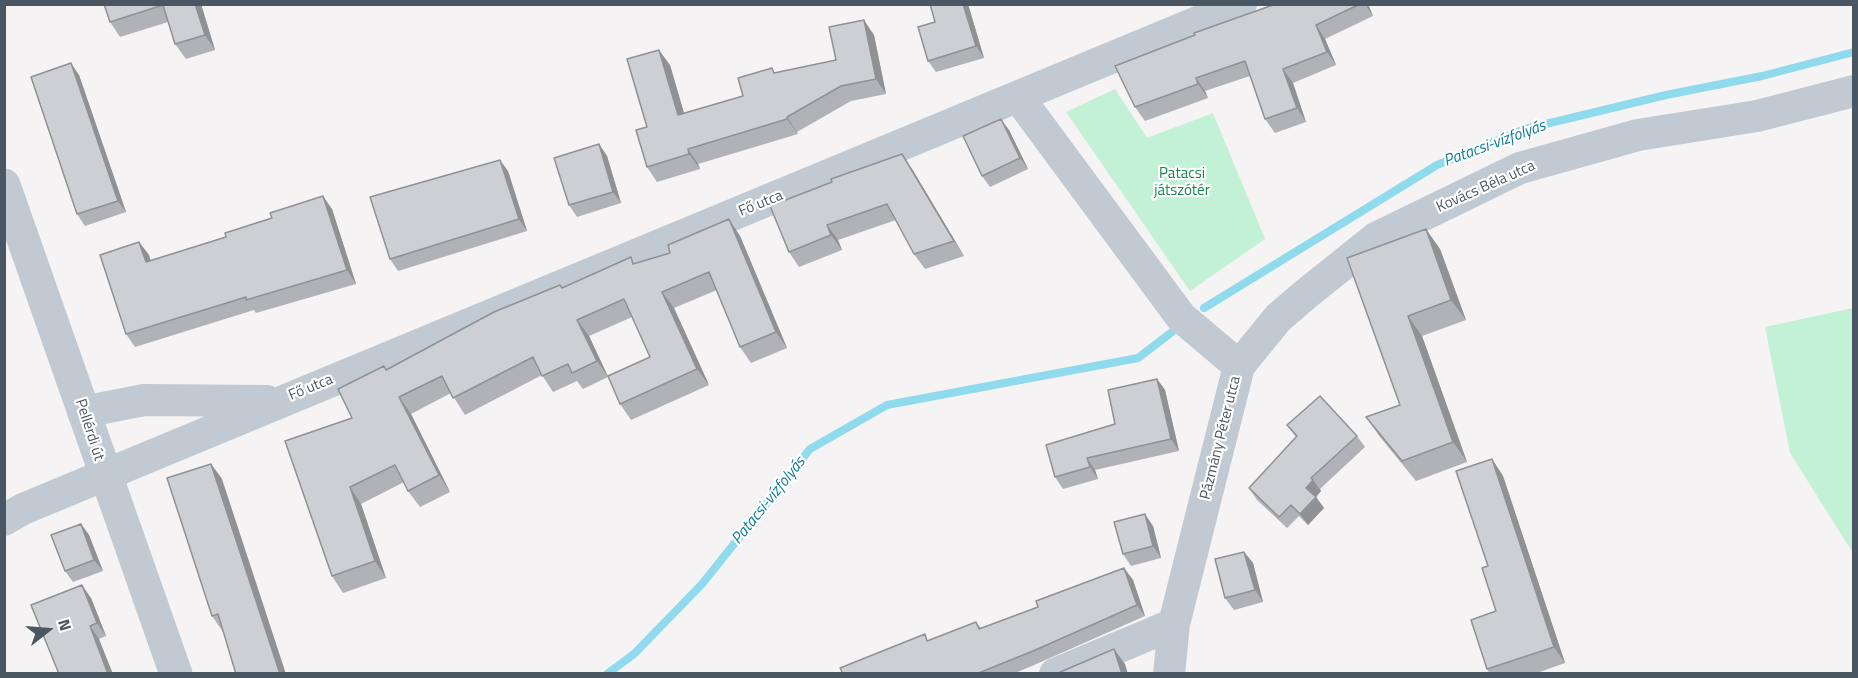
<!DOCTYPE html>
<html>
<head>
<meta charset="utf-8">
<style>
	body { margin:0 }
	#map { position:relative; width:1858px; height:678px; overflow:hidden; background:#f5f3f3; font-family:"Titillium Web",sans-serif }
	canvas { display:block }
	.frame { position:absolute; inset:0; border:6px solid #4a5661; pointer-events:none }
	.north { position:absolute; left:18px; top:600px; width:60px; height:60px; -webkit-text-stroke:4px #fff; paint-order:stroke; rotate:73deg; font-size:16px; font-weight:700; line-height:24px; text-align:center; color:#4a5661 }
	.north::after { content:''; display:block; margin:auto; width:21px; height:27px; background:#4a5661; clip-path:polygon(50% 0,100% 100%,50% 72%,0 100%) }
</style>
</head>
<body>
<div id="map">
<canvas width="1858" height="678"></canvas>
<div class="frame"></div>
<div class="north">N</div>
</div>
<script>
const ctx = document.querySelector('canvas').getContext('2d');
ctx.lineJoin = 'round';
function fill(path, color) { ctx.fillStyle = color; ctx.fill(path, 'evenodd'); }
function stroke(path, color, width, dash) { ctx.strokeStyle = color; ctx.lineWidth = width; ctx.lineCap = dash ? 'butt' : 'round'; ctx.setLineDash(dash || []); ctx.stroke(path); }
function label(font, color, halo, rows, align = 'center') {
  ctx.font = font + ' "Titillium Web",sans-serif'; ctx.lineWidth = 4.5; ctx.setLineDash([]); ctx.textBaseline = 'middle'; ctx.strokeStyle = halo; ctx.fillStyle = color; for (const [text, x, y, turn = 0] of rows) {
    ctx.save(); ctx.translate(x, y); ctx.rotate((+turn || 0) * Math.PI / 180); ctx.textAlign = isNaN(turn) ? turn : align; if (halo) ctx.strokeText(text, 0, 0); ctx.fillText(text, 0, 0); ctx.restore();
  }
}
const green = new Path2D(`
	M1115,89L1147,138L1213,113L1265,239L1190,291L1066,112Z
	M1853,308H1854L1853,553L1790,453L1765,327Z`);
const stream = new Path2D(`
	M1204,308L1437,165L1525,129L1666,95L1762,76L1854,52
	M607,674L634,654L702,584L810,449L887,405L1138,358L1172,332`);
const minor = new Path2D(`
	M1019,98L1181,317L1239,366
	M83,412L144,400L267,401
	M4,520L23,509L1241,4
	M1055,674L1174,624
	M1169,674L1174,624L1239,366L1278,318L1306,294L1376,238L1520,168L1638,135L1757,116L1854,91`);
const tertiary = new Path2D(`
	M4,185L176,674`);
const wall = new Path2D(`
	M104,4H201L215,50L186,59L175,44L168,22L120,37L110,22Z
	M930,4H968L984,58L936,72L928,61L935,22Z
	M1273,4H1368L1373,16L1325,39L1336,65L1293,83L1306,122L1275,133L1265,119L1250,76L1205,91L1208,98L1145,121L1135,107L1273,5Z
	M874,35L886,94L851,101L797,132L798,134L698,164L700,169L657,182L647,167V127L670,65L684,114L743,96L836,60Z
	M79,75L126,212L85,226L77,214Z
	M1009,130L1028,169L990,187L982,176Z
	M599,144L607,156L621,203L577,217L569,205Z
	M912,169L964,256L925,269L914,254L896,220L838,240L842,250L799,267L789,252L770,206Z
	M508,171L527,231L398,271L390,259Z
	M332,209L356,284L256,313L254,310L135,347L126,334L139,242L149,255L150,261Z
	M740,236L787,348L751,363L740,347L717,290L674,308L709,385L631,420L620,404L608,377L583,389L577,381L553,392L542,375L465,415L451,393L411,414L450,492L420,507L408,491L404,482L361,504L386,578L343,593L332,576L352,418L384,366L386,370L560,285L562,288L636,263ZM632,317L650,357L608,376L589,336Z
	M1440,249L1466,320L1422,336L1467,462L1416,481L1380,437L1366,417L1400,405L1347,258Z
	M1157,379L1165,390L1179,451L1095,470L1098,479L1063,489L1055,477L1115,424Z
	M1287,425L1357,436L1365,447L1320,489L1321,491L1316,497L1324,508L1308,525L1299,516L1287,528L1257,500L1249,488L1296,437Z
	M1492,459L1503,476L1565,663L1534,674H1490L1487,669L1496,611L1488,566Z
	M211,464L222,479L223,632L212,616Z
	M81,524L89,535L103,571L73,582L65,571Z
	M1153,526L1161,558L1131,566L1123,554Z
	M1244,552L1253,563L1263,602L1234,610L1225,598Z
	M1124,568L1133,580L1145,616L1041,662L1013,674H843L976,622L981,628L1038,607Z
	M91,598L106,636L99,639L59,674Z`);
const shadedWall = new Path2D(`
	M195,4H201L215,50L205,35Z
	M963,4H968L984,58L976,46Z
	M1365,4H1368L1373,16Z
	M864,20L874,35L886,94L876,79Z
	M1316,25L1325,39L1336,65L1327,52Z
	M659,50L670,65L689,130L678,115Z
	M71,63L79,75L126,212L118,201Z
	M1283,69L1293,83L1306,122L1297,108Z
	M1196,78L1205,91L1208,98L1198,84Z
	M787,117L797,132L798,134L787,119Z
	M1001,119L1009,130L1028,169L1020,158Z
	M599,144L607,156L621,203L613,192Z
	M688,149L698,164L700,169L689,154Z
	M902,154L912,169L964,256L954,241Z
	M500,160L508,171L527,231L519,219Z
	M323,196L332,209L356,284L347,270Z
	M729,219L740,236L787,348L776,332Z
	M827,225L838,240L842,250L831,235Z
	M1426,229L1440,249L1466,320L1451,300Z
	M139,242L149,255L155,276L146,262Z
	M662,292L674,308L709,385L697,369Z
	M1408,316L1422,336L1467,462L1453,442Z
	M577,320L589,336L608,377L597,361Z
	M1157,379L1165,390L1179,451L1171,439Z
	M399,397L411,414L450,492L439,475Z
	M1087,458L1095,470L1098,479L1090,467Z
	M1492,459L1503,476L1565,663L1554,647Z
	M211,464L222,479L286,674H280Z
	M1313,480L1321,491L1316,497L1324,508L1308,525L1300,514L1306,488Z
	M350,487L361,504L386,578L375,561Z
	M1145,514L1153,526L1161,558L1153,546Z
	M81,524L89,535L103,571L94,560Z
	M1244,552L1253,563L1263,602L1255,590Z
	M1124,568L1133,580L1145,616L1137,605Z
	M82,585L91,598L106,636L97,623Z
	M90,626L99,639L113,674H108Z
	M1114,649L1125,664L1128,674H1122Z`);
const building = new Path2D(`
	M104,4H195L205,35L175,44L163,5L110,22Z
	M930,4H963L976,46L928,61L918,27L935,22Z
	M1273,4H1360L1316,25L1327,52L1283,69L1297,108L1265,119L1245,61L1196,78L1198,84L1135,107L1115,66L1195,35L1194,33L1273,5Z
	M864,20L876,79L841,86L787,117V119L688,149L689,154L647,167L636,130L647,127L627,59L659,50L678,115L743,96L738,78L772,68L774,73L836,60L829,27Z
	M71,63L118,201L77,214L31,77Z
	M1001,119L1020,158L982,176L963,136Z
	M599,144L613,192L569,205L554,158Z
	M902,154L954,241L914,254L887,204L827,225L831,235L789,252L770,206L832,182L831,179Z
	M500,160L519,219L390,259L370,197Z
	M323,196L347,270L246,300V297L126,334L100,255L139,242L146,262L226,237L225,233L272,218L270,213Z
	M729,219L776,332L740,347L709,272L662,292L697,369L620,404L608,376L650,357L624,299L577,320L597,361L572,373L568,364L542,376L533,357L453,398L442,376L399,397L439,475L408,491L395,465L350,487L375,561L332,576L285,441L352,418L338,389L384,366L386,370L494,312L560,285L562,288L631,257L633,264L670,253L668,245Z
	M1426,229L1451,300L1408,316L1453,442L1402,461L1366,417L1400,405L1347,258Z
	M1157,379L1171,439L1087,458L1090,467L1055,477L1046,445L1115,424L1108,390Z
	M1320,396L1357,436L1311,478L1313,480L1306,488L1316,497L1300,514L1291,505L1279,517L1249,488L1297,436L1287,425Z
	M1492,459L1554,647L1487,669L1471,620L1496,611L1482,568L1488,566L1456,471Z
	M211,464L280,674H236L218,614L212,616L167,478Z
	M1145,514L1153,546L1123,554L1114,522Z
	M81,524L94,560L65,571L51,535Z
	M1244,552L1255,590L1225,598L1215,559Z
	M1124,568L1137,605L1033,651L976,674H843L840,668L925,634L927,641L976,622L979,629L1038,607L1036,601Z
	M82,585L97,623L90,626L108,674H59L31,605Z
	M1114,649L1122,674H1058V673Z`);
const parkNames = [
	["Patacsi",1182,174],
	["játszótér",1182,191]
];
const streetNames = [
	["Kovács Béla utca",1486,187,-24],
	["Fő utca",761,204,-22],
	["Fő utca",311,388,-22],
	["Pellérdi út",89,430,72],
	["Pázmány Péter utca",1221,438,-76]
];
const waterNames = [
	["Patacsi-vízfolyás",1495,144,-20],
	["Patacsi-vízfolyás",769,501,-51]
];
fill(green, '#c3f1d5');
stroke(stream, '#90daee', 8);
stroke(minor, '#c1cad2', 32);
stroke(tertiary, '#c1cad2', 33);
fill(wall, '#b0b2b7');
fill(shadedWall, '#909195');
fill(building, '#cdcfd5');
stroke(building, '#909195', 1.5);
label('15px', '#17864f', '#fff', parkNames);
label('15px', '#4a5661', '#fff', streetNames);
label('italic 16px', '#0c7c9b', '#fff', waterNames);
</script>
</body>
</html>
